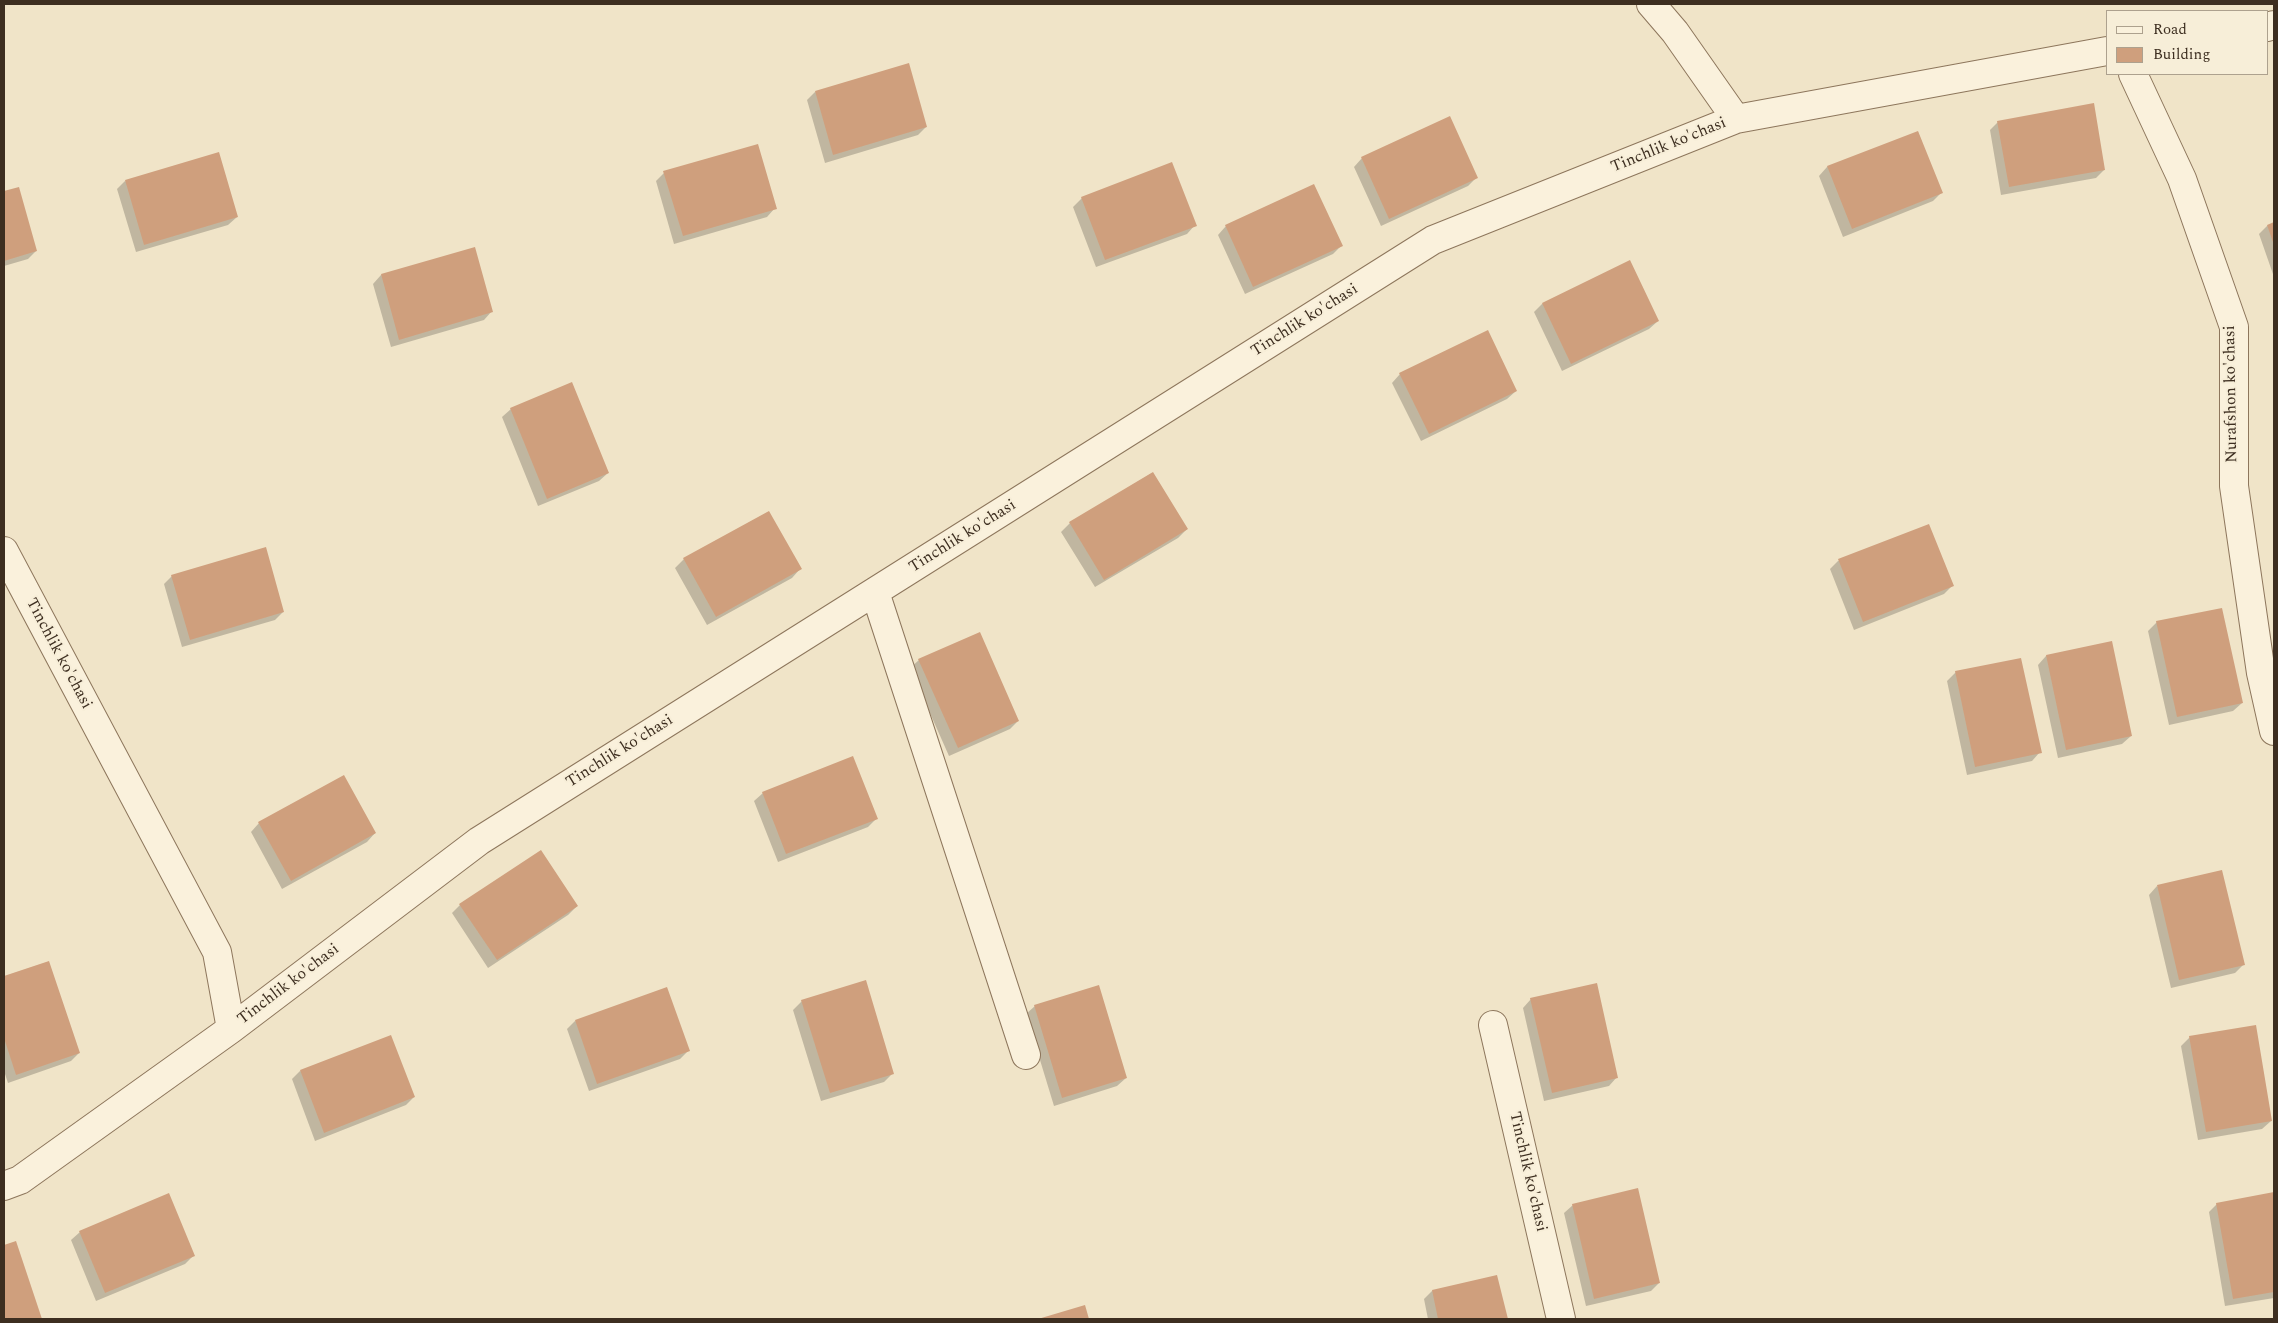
<!DOCTYPE html>
<html>
<head>
<meta charset="utf-8">
<style>
	body { margin:0 }
	#map { position:relative; width:2278px; height:1323px; overflow:hidden; background:#f0e4c8; font-family:Spectral,serif }
	canvas { display:block }
	.frame { position:absolute; inset:0; border:5px solid #3d2e20; pointer-events:none }
	.legend { position:absolute; left:2106px; top:10px; width:162px; height:65px; box-sizing:border-box; background:#f7eed8; border:1px solid #ada18e; margin:0; padding:6px 9px; list-style:none; font-size:15px; color:#3d2e20 }
	.legend li { display:flex; align-items:center; gap:10px; height:25px }
	.legend b { width:25px; border:1px solid #ada18e }
</style>
</head>
<body>
<div id="map">
<canvas width="2278" height="1323"></canvas>
<div class="frame"></div>
<ul class="legend">
<li><b style="height:6px;background:#faf1dc"></b>Road</li>
<li><b style="height:14px;background:#cf9f7d"></b>Building</li>
</ul>
</div>
<script>
const ctx = document.querySelector('canvas').getContext('2d');
ctx.lineJoin = 'round';
function fill(path, color) { ctx.fillStyle = color; ctx.fill(path, 'evenodd'); }
function stroke(path, color, width, dash) { ctx.strokeStyle = color; ctx.lineWidth = width; ctx.lineCap = dash ? 'butt' : 'round'; ctx.setLineDash(dash || []); ctx.stroke(path); }
function label(font, color, halo, rows, align = 'center') {
  ctx.font = font + ' Spectral,serif'; ctx.lineWidth = 4; ctx.setLineDash([]); ctx.textBaseline = 'middle'; ctx.strokeStyle = halo; ctx.fillStyle = color; for (const [text, x, y, turn = 0] of rows) {
    ctx.save(); ctx.translate(x, y); ctx.rotate((+turn || 0) * Math.PI / 180); ctx.textAlign = isNaN(turn) ? turn : align; if (halo) ctx.strokeText(text, 0, 0); ctx.fillText(text, 0, 0); ctx.restore();
  }
}
const shadow = new Path2D(`
	M815,92L926,127L918,135L825,163L807,100Z
	M1998,122L2104,170L2096,178L2001,195L1990,130Z
	M1918,132L1941,193L1933,201L1843,237L1819,176L1827,167Z
	M1362,158L1477,177L1468,186L1381,226L1354,167Z
	M664,173L775,208L767,217L674,244L656,181Z
	M125,181L237,217L228,225L136,252L117,189Z
	M18,188L36,251L28,259L4,266V192Z
	M1082,198L1195,225L1187,234L1096,267L1073,207Z
	M2274,223V277L2259,234L2267,226Z
	M1226,226L1341,246L1333,254L1245,294L1218,235Z
	M474,249L492,311L484,320L391,347L373,284L381,275Z
	M1629,262L1658,321L1649,329L1562,371L1534,312L1542,304Z
	M1400,374L1516,391L1507,399L1421,441L1392,383Z
	M511,409L608,473L599,481L538,506L502,417Z
	M1152,473L1187,529L1178,538L1095,587L1061,532L1070,523Z
	M768,512L800,569L792,578L707,625L675,568L684,559Z
	M1929,526L1952,586L1944,594L1854,630L1830,569L1838,561Z
	M172,576L283,612L275,620L182,647L164,584Z
	M2157,622L2242,703L2233,711L2169,725L2148,631Z
	M2111,642L2131,736L2122,744L2058,758L2038,665L2046,656Z
	M919,660L1018,721L1010,729L949,756L910,668Z
	M1956,672L2040,752L2032,761L1967,775L1947,681Z
	M763,793L876,819L868,827L778,862L754,801Z
	M259,823L375,833L367,842L282,889L251,832Z
	M2157,886L2244,964L2235,973L2171,988L2149,895Z
	M460,905L577,906L568,915L488,968L452,913Z
	M48,963L79,1053L71,1061L8,1083L4,1071V977Z
	M1531,999L1617,1077L1609,1086L1544,1101L1523,1008Z
	M802,1001L893,1073L884,1082L821,1101L793,1010Z
	M1035,1006L1126,1078L1117,1086L1054,1106L1026,1014Z
	M575,1021L689,1050L680,1059L589,1091L567,1029Z
	M2190,1037L2271,1121L2262,1129L2198,1140L2181,1046Z
	M300,1071L414,1097L406,1105L315,1141L292,1079Z
	M2274,1193V1298L2225,1306L2209,1212L2217,1204Z
	M1573,1205L1659,1283L1651,1291L1586,1306L1564,1213Z
	M80,1232L194,1255L185,1264L96,1301L71,1240Z
	M15,1243L40,1319H4V1247Z
	M1496,1276L1506,1319H1428L1424,1299L1432,1291Z`);
const building = new Path2D(`
	M909,63L927,127L833,155L815,91Z
	M2094,103L2105,170L2009,187L1997,121Z
	M1450,116L1478,178L1389,219L1361,157Z
	M1918,131L1943,193L1852,229L1827,166Z
	M758,144L777,209L683,236L663,171Z
	M219,152L238,217L144,245L125,180Z
	M1172,162L1197,226L1105,260L1081,197Z
	M1314,184L1343,246L1253,287L1225,225Z
	M19,187L37,251L4,261V191Z
	M2274,222V245L2267,225Z
	M475,247L493,312L399,340L381,274Z
	M1630,260L1659,321L1571,364L1542,303Z
	M1488,330L1517,391L1429,434L1399,373Z
	M572,382L609,473L547,499L510,408Z
	M1153,472L1188,529L1104,580L1069,522Z
	M769,511L802,569L716,617L683,558Z
	M1929,524L1954,586L1863,622L1838,559Z
	M266,547L284,612L190,640L171,575Z
	M2222,608L2243,703L2177,717L2156,621Z
	M980,632L1019,721L958,748L918,659Z
	M2112,641L2132,736L2066,750L2046,655Z
	M2021,658L2042,753L1975,767L1955,671Z
	M853,756L878,819L786,854L762,792Z
	M344,775L376,833L291,881L258,822Z
	M541,850L578,906L497,960L459,904Z
	M2222,870L2245,965L2179,980L2157,885Z
	M49,961L80,1053L16,1075L4,1038V976Z
	M866,980L894,1074L830,1093L801,1000Z
	M1597,983L1618,1078L1552,1093L1530,998Z
	M1099,985L1127,1078L1062,1098L1034,1005Z
	M667,987L690,1051L597,1084L575,1020Z
	M2256,1025L2272,1121L2206,1132L2189,1036Z
	M391,1035L415,1097L324,1133L300,1070Z
	M1638,1188L1660,1283L1594,1299L1572,1204Z
	M2274,1192V1292L2233,1299L2216,1203Z
	M169,1193L195,1256L105,1293L79,1231Z
	M16,1241L42,1319H4V1245Z
	M1497,1275L1508,1319H1438L1432,1290Z
	M1085,1305L1089,1319H1038Z`);
const minor = new Path2D(`
	M1651,4L1675,32L1736,119
	M2267,27L2274,25
	M2133,74L2182,179L2234,327V486L2261,673L2274,731
	M4,551L217,952L231,1029
	M875,592L1026,1055
	M1493,1025L1561,1319
	M4,1186L20,1180L231,1029L479,841L1433,240L1736,119L2107,51`);
const streetNames = [
	["Tinchlik ko'chasi",1669,146,-22],
	["Tinchlik ko'chasi",1305,321,-32],
	["Nurafshon ko'chasi",2232,394,-91],
	["Tinchlik ko'chasi",963,537,-32],
	["Tinchlik ko'chasi",58,654,62],
	["Tinchlik ko'chasi",620,752,-32],
	["Tinchlik ko'chasi",289,985,-37],
	["Tinchlik ko'chasi",1527,1172,77]
];
fill(shadow, '#0003');
fill(building, '#cf9f7d');
stroke(minor, '#8d765c', 30);
stroke(minor, '#faf1dc', 28);
label('16px', '#3d2e20', '#f7eed8', streetNames);
</script>
</body>
</html>
